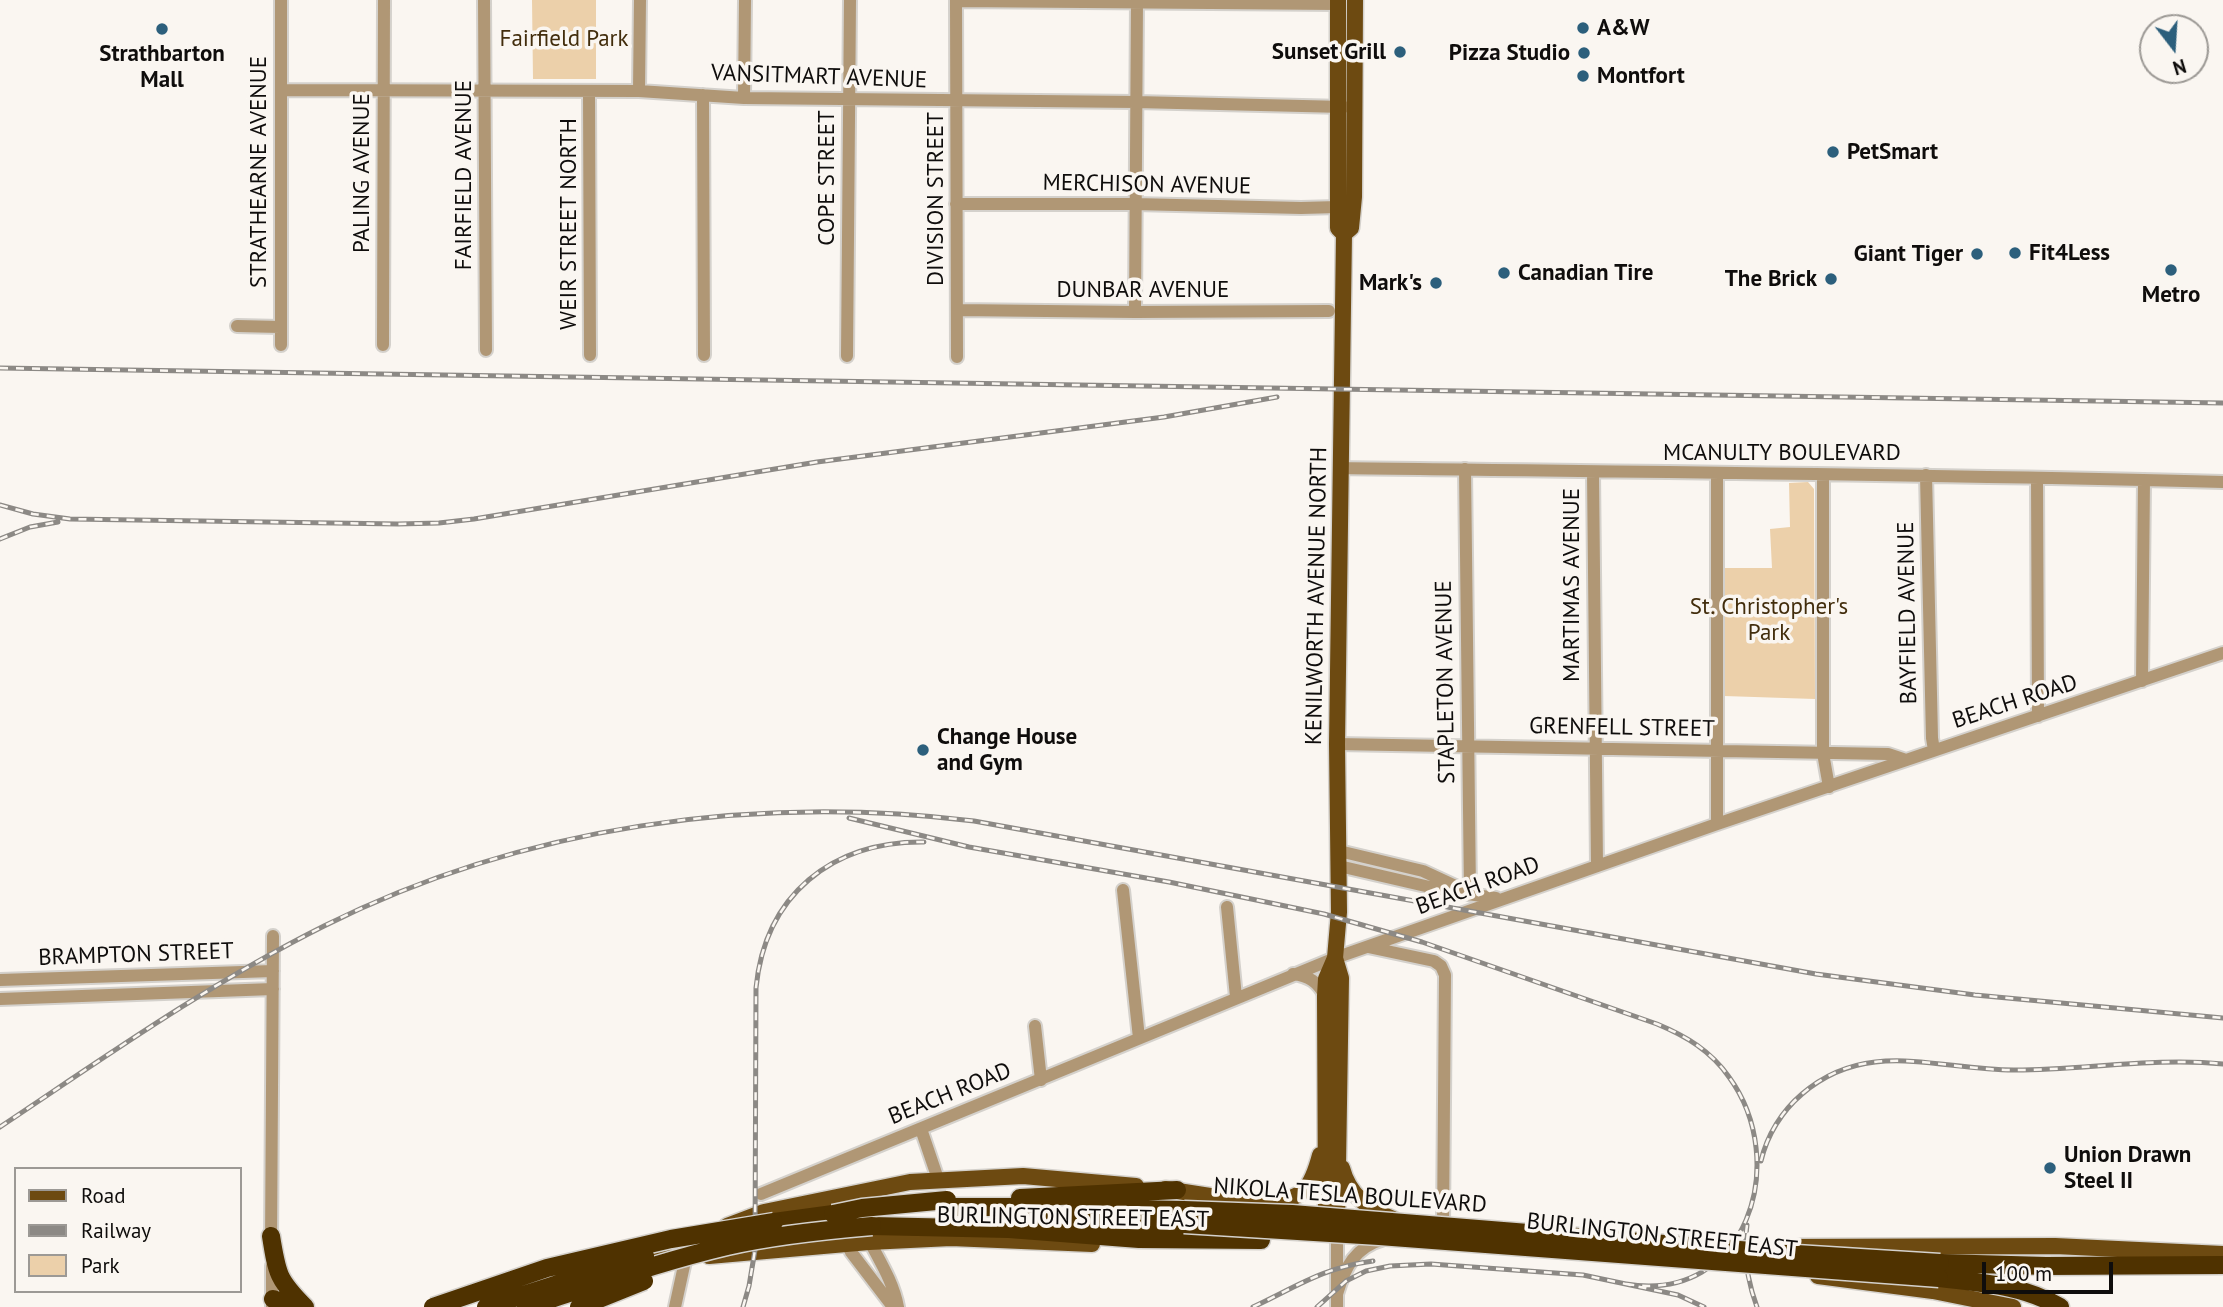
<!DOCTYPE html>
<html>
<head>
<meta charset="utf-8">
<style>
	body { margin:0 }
	#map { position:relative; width:2223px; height:1307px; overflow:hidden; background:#faf6f1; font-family:"PT Sans",sans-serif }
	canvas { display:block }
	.legend { position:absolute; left:14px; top:1167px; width:228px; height:126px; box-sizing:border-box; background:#faf6f1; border:2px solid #9c9995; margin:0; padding:9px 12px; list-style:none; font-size:21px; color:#0f0d0c }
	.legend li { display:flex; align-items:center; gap:14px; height:35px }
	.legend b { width:35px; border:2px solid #9c9995 }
	.north { position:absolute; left:2139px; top:14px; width:70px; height:70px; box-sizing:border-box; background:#faf6f1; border:2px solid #9c9995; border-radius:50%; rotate:163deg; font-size:19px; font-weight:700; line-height:28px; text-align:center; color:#0f0d0c }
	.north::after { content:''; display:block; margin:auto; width:24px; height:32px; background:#2c5f7c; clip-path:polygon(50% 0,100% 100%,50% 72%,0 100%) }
	.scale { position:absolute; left:1982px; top:1262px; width:131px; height:32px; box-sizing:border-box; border:4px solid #0f0d0c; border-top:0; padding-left:9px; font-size:21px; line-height:24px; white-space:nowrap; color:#0f0d0c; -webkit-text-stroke:5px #faf6f1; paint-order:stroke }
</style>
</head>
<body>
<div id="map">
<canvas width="2223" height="1307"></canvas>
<ul class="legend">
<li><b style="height:9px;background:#6d4a11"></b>Road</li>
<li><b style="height:9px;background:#8c8985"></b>Railway</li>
<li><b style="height:19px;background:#ecd0aa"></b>Park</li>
</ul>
<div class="north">N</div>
<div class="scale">100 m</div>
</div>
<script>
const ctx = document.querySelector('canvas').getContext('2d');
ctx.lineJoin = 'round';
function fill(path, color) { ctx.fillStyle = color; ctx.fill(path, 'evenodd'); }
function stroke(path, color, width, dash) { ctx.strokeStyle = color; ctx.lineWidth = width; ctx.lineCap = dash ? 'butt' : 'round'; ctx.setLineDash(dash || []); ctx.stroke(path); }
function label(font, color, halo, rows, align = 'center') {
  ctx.font = font + ' "PT Sans",sans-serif'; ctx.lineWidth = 7; ctx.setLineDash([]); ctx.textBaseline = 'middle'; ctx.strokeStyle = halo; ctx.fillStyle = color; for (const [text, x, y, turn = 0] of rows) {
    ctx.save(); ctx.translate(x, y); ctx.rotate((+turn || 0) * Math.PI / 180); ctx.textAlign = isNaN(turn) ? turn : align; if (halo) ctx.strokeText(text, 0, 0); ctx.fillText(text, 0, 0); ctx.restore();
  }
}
const green = new Path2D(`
	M532,0H596V79H533Z
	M1808,482L1814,489L1815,699L1724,696V568H1772L1770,529L1790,527L1789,483Z`);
const minor = new Path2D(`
	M484,0L486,350
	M956,0L957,357
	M956,1L1338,4
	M281,90L639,91L744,98L1136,102L1344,107
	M639,91L640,0
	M589,92L590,355
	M703,95L704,355
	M744,98L745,0
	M956,204H1135L1301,208L1338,207
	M957,310L1135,312L1329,311
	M1135,312L1137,0
	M237,326L280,327
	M281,345V0
	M383,345L384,0
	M847,356L850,0
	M1341,468C1635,472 1929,474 2223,482
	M1465,469L1470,894
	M1593,472L1597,866
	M1823,475V753L1829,787
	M1926,475L1932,738L1934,750
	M2037,478L2038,716
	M2142,681L2144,480
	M1337,744L1888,754L1906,760
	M1717,824V474
	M1339,851L1423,871L1464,890
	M1339,866L1447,891L1496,898
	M1123,890L1139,1038
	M1227,907L1236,997
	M1368,947L1434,961L1441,966L1445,975L1443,1227
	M1293,974C1309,976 1318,982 1325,996
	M0,980L273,971
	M0,999L273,989
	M1035,1026L1041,1080
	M921,1129L938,1179
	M761,1194L1335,958L1717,824L2223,653
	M854,1201C862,1239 891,1269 898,1307
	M844,1236L851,1252L893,1307
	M271,1244L273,936
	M1337,1294C1345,1267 1355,1247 1384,1239
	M272,1307V1266
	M675,1307L687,1252
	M1337,1307V1235`);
const major = new Path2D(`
	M1344,234L1351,228L1354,197L1355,0
	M1335,958L1341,978L1337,1228
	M1342,1168C1349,1195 1368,1209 1393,1219
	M1165,1189L1281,1207
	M1268,1204C1304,1198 1311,1189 1320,1155
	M727,1226L764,1212L910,1182L1023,1176L1136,1186
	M1329,1228L1326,1215L1325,996L1326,979L1335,958L1339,912L1337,744L1344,234L1338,228V0
	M1788,1247L2055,1246L2223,1254
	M709,1256L869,1242L951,1238L1092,1244
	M634,1265L694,1240
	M1818,1276L1933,1291L2013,1307`);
const highway = new Path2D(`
	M1020,1198L1177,1190
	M947,1207H1037
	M1075,1208L1184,1210
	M1015,1219L1184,1224
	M774,1222L833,1214
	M872,1226L1009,1229L1139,1239L1261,1240
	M271,1236C277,1274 278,1280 305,1307
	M1940,1263L2046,1266L2223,1265
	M1939,1278C1981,1283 2023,1285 2060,1307
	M273,1299L295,1307`);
const rail = new Path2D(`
	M0,368L2223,403
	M0,505L33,514L70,519L398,524L439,523L474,519L817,462L1164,417L1277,397
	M0,539L30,527L58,522
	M849,818L969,847L1169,882L1324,914L1422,942L1657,1024C1686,1036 1711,1051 1729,1077C1791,1162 1747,1304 1626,1284
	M0,1127C105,1057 210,983 324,926C524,826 753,794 974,821L1816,974L1975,995L2223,1018
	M1761,1161C1767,1135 1782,1111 1802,1094C1868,1037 1940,1071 2016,1070C2083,1070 2157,1057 2223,1064
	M1747,1225C1743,1253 1747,1280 1757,1307
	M743,1307L749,1286L755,1250L756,988C765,895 832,841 924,842
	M1253,1307C1298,1286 1322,1268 1373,1261
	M1317,1307L1346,1281L1366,1271L1390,1266L1431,1264L1583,1275L1678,1295L1704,1307`);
const highwayBridge = new Path2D(`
	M1184,1210L1292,1214L1764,1252L1940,1263
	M833,1214L862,1208L947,1200
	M1184,1224L1379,1236L1939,1278
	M433,1307L547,1268L671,1239L774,1222
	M486,1307L645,1256
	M526,1307C593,1286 659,1262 727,1246C774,1235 825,1230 872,1226
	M579,1307L644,1281`);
const markers = [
	[1583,28,7,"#2c5f7c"],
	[162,29,7,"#2c5f7c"],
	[1400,52,7,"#2c5f7c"],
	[1584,53,7,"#2c5f7c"],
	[1583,76,7,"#2c5f7c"],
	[1833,152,7,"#2c5f7c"],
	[2015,253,7,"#2c5f7c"],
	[1977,254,7,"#2c5f7c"],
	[2171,270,7,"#2c5f7c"],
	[1504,273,7,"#2c5f7c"],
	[1831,279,7,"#2c5f7c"],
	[1436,283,7,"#2c5f7c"],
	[923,750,7,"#2c5f7c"],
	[2050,1168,7,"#2c5f7c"]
];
const poiNames = [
	["A&W",1597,28],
	["Sunset Grill",1386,52,"right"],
	["Pizza Studio",1570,53,"right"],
	["Strathbarton",162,54,"center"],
	["Mall",162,80,"center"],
	["Montfort",1597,76],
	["PetSmart",1847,152],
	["Fit4Less",2029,253],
	["Giant Tiger",1963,254,"right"],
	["Canadian Tire",1518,273],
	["The Brick",1817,279,"right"],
	["Mark's",1422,283,"right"],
	["Metro",2171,295,"center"],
	["Change House",937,737],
	["and Gym",937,763],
	["Union Drawn",2064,1155],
	["Steel II",2064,1181]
];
const parkNames = [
	["Fairfield Park",564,39],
	["St. Christopher's",1769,607],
	["Park",1769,633]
];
const streetNames = [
	["VANSITMART AVENUE",819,77,2],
	["STRATHEARNE AVENUE",259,172,-90],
	["PALING AVENUE",362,173,-90],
	["FAIRFIELD AVENUE",464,175,-90],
	["COPE STREET",827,178,-90],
	["MERCHISON AVENUE",1147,185,1],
	["DIVISION STREET",936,199,-90],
	["WEIR STREET NORTH",569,224,-90],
	["DUNBAR AVENUE",1143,290],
	["MCANULTY BOULEVARD",1782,453],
	["MARTIMAS AVENUE",1572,585,-90],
	["KENILWORTH AVENUE NORTH",1317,596,-89],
	["BAYFIELD AVENUE",1908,613,-91],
	["STAPLETON AVENUE",1446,682,-91],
	["BEACH ROAD",2015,702,-18],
	["GRENFELL STREET",1622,728,1],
	["BEACH ROAD",1478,886,-20],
	["BRAMPTON STREET",136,955,-2],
	["BEACH ROAD",950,1094,-22],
	["NIKOLA TESLA BOULEVARD",1350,1196,4],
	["BURLINGTON STREET EAST",1073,1218,1],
	["BURLINGTON STREET EAST",1662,1236,6]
];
fill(green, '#ecd0aa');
stroke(minor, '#d4d1cc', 16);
stroke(major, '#d4d1cc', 19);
stroke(highway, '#d4d1cc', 21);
stroke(minor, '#b09775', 12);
stroke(major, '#6d4a11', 16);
stroke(highway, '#4f3200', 18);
stroke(rail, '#8c8985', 5);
stroke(rail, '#faf6f1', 2.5, [8]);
stroke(highwayBridge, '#d4d1cc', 21, []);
stroke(highwayBridge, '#4f3200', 18);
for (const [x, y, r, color] of markers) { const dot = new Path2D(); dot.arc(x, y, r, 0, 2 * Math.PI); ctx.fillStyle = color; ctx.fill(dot); stroke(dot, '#faf6f1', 2.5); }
label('bold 23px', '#0f0d0c', '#faf6f1', poiNames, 'left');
label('23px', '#422d0c', '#faf6f1', parkNames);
label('23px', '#0f0d0c', '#faf6f1', streetNames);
</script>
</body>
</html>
